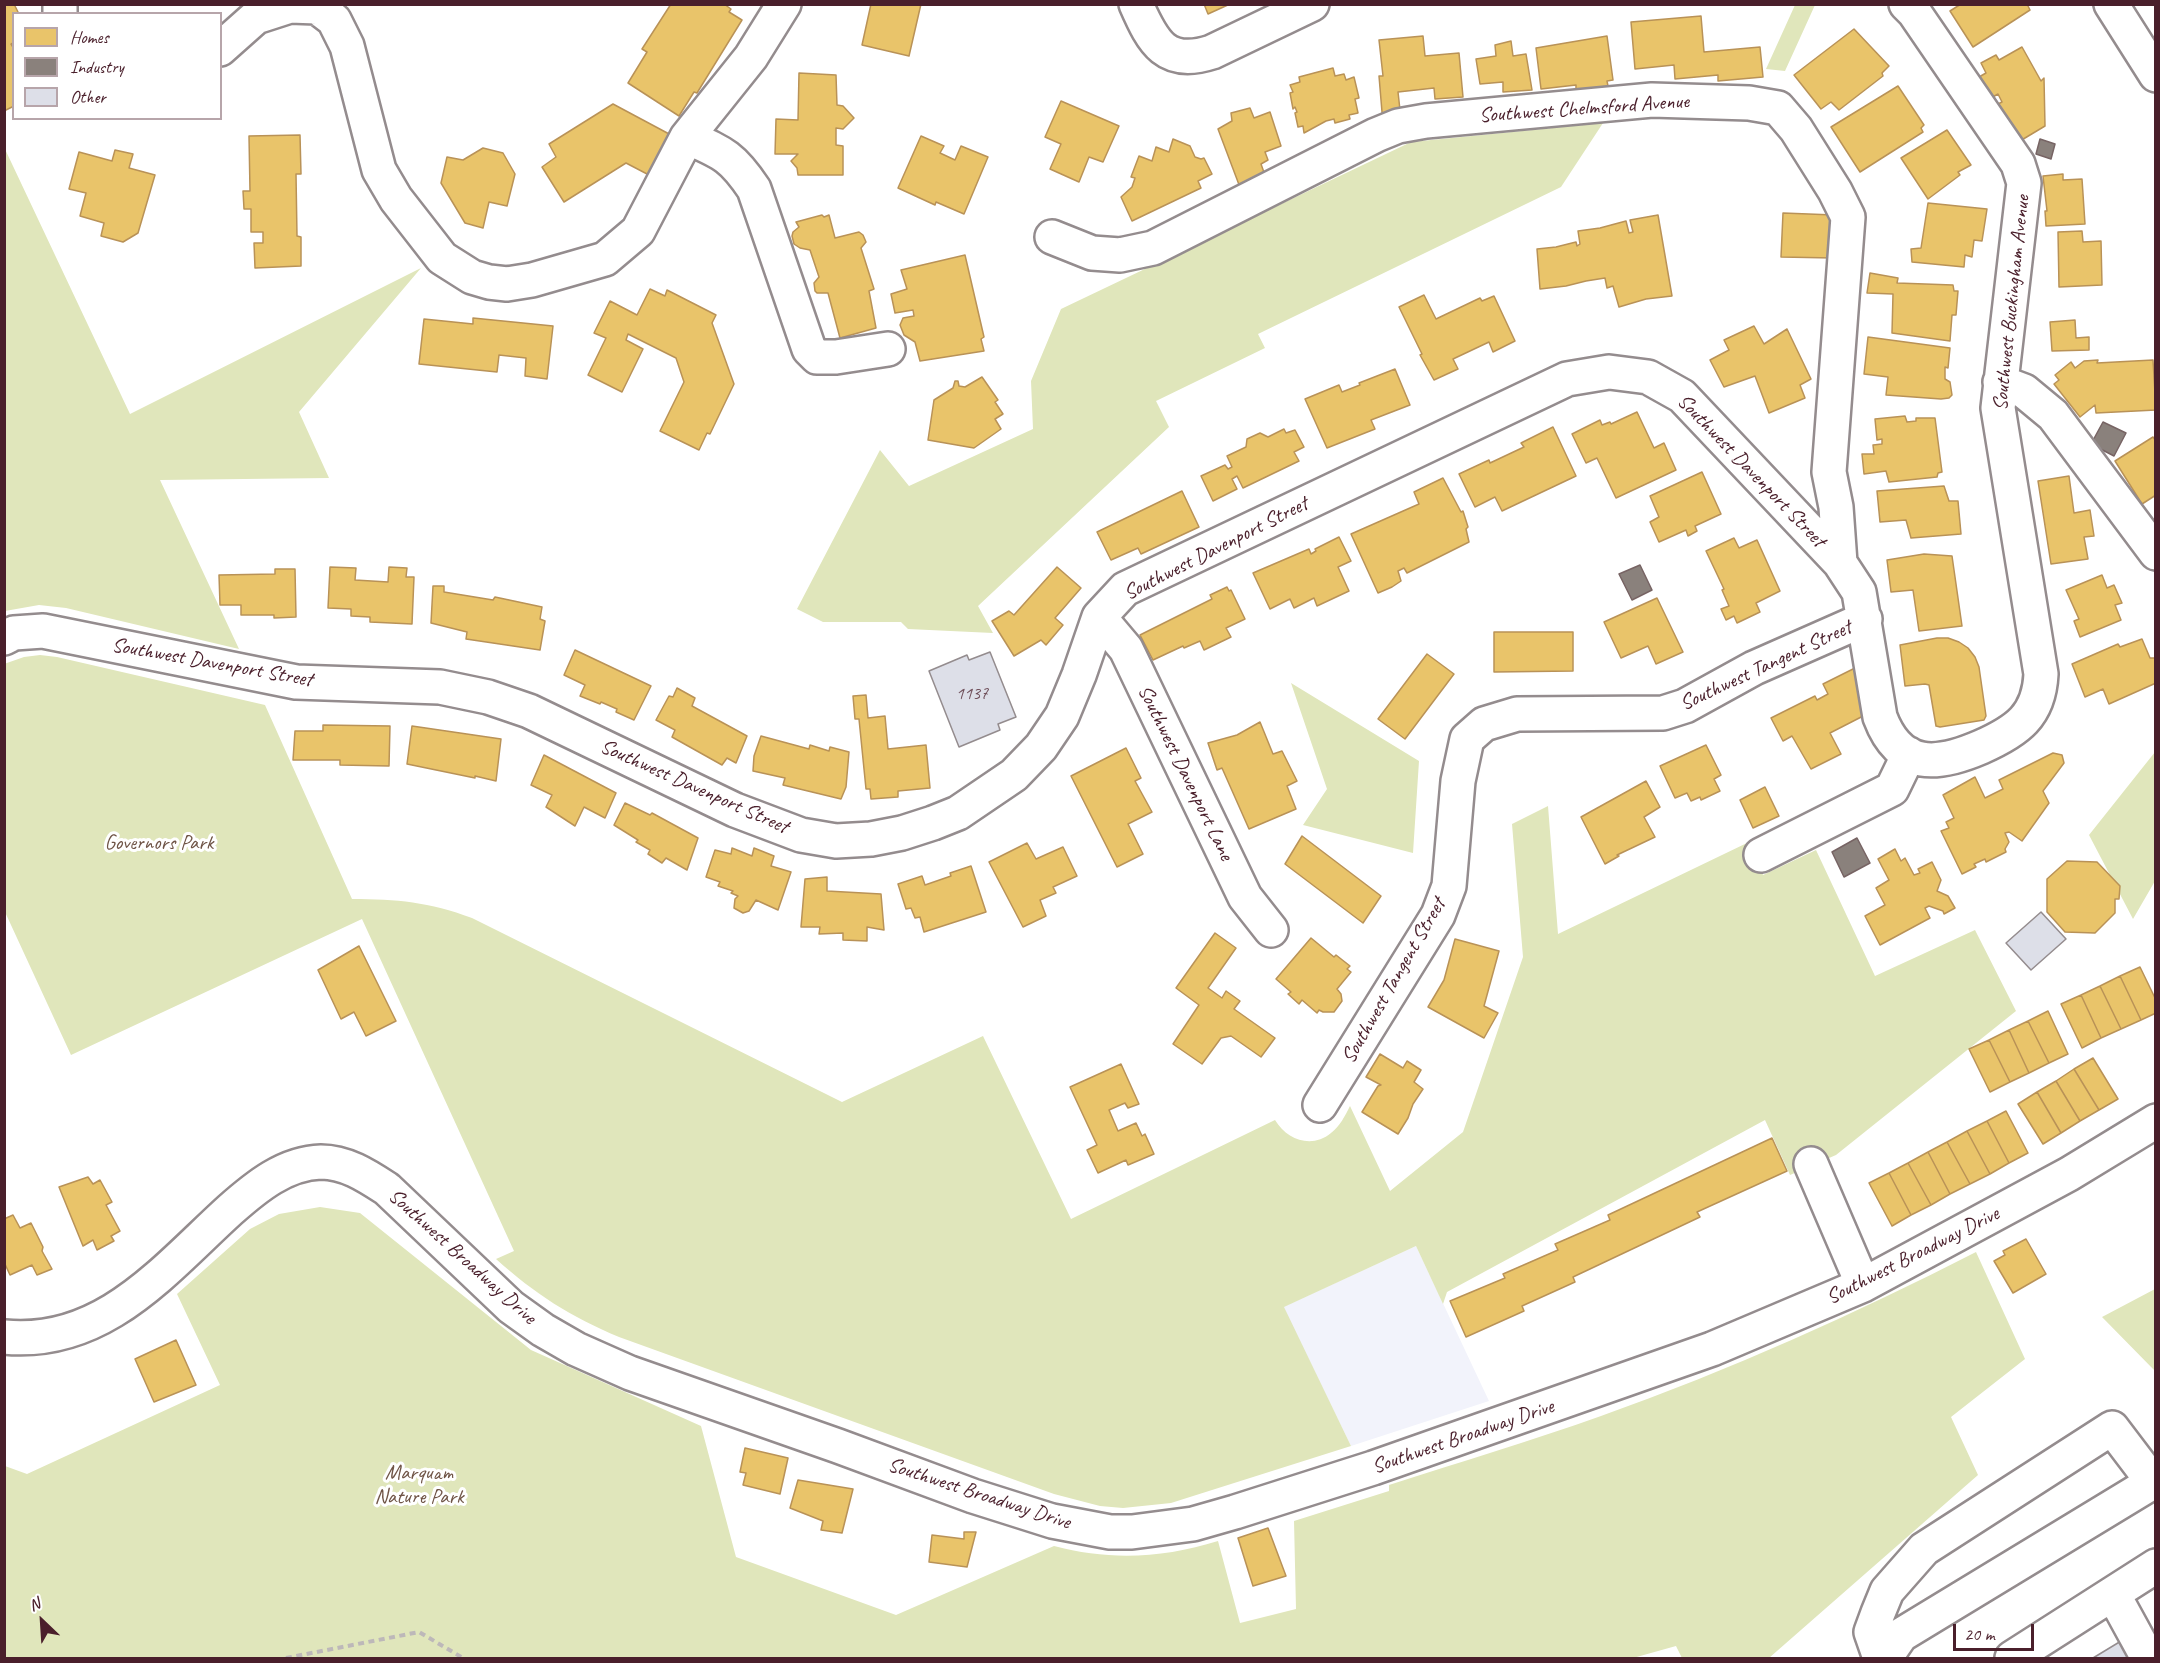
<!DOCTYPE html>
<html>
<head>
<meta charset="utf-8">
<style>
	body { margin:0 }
	#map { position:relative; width:2160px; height:1663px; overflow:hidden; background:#fff; font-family:Caveat,sans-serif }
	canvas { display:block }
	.frame { position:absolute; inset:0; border:6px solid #4a1f2b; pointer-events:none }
	.legend { position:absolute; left:12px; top:12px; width:210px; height:108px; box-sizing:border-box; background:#fff; border:2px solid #b7a5aa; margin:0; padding:8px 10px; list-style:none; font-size:18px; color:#4a1f2b }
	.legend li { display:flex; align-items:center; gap:12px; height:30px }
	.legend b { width:30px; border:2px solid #b7a5aa }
	.north { position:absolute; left:12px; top:1591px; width:60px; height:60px; -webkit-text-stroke:4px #fff; paint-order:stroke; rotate:335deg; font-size:16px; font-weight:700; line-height:24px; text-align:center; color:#4a1f2b }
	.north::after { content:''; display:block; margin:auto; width:21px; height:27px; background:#4a1f2b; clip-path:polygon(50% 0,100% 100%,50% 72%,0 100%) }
	.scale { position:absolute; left:1953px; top:1624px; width:81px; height:27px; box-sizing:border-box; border:3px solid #4a1f2b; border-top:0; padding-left:8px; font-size:18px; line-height:21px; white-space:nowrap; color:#4a1f2b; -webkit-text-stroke:4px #fff; paint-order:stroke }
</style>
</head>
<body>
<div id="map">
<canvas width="2160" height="1663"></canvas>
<div class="frame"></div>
<ul class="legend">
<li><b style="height:16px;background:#e9c46a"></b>Homes</li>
<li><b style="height:16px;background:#8a817c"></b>Industry</li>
<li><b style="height:16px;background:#dddfe8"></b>Other</li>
</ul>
<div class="north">N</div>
<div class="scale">20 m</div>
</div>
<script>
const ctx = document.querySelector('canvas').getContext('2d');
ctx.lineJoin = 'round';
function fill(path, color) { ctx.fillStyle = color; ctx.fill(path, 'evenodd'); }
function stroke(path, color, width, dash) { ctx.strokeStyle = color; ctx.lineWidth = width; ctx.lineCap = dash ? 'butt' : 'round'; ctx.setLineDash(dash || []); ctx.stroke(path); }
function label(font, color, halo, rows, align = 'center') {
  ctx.font = font + ' Caveat,sans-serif'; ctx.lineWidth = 6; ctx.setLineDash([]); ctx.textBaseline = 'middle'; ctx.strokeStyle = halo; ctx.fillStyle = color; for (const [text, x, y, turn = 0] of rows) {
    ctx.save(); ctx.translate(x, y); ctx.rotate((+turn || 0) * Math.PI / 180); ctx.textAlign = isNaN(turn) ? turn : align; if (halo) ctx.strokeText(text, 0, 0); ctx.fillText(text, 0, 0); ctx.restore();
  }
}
const built = new Path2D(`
	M1416,1246L1489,1401L1351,1446L1283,1307Z`);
const green = new Path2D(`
	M1795,5H1815L1785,71L1766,69Z
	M1603,123L1561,187L1258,334L1265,348L1156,401L1169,427L978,606L993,633L908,629L901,622H823L797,609L880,450L909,486L1033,429L1031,381L1061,309L1411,142Z
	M4,147L130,414L421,268L299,412L329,478L160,480L239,649L66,608L39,605L5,611Z
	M40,655L57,657L265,705L352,899C397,899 429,902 472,918L842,1102L983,1036L1071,1219L1275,1120C1287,1140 1312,1149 1331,1133C1340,1126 1345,1116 1350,1106L1390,1191L1463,1132L1523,957L1512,824L1548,806L1558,934L1749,842L1763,875L1816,850L1875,976L1975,930L2016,1011L1836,1155L1790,1175L1765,1120L1447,1292L1443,1304L1416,1246L1284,1307L1351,1446L1171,1503L1123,1508L1100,1506L1054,1494L619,1337C571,1317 535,1294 496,1259L514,1251L362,919L71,1055L5,912L4,664L24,657Z
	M1291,683L1419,761L1413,853L1303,825L1327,789Z
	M2155,752V881L2133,919L2089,835Z
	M320,1207L360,1213L531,1350L701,1426L736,1557L896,1615L1054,1546C1110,1561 1164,1558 1218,1541L1240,1623L1296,1609L1294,1521L1389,1491V1485C1460,1462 1531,1441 1601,1416C1730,1370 1855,1314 1976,1252L2025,1359L1951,1417L1978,1475L1769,1658H1682L1676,1646L1633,1658H5V1466L27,1474L220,1385L177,1294L250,1229L279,1214Z
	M2155,1289V1371L2102,1317Z`);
const homes = new Path2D(`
	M4,4H14L19,14H14V42L11,44L14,49V106L4,111Z
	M671,4H724L731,9L729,12L742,20L697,93L694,92L679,116L628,83L647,52L642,49Z
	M871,4H921L909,56L862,45Z
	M1204,4H1230L1208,14Z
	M1961,4H2027L2030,10L1973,47L1950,11Z
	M1701,16L1704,52L1760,47L1763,77L1718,81V75L1675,79L1674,65L1635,69L1631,22Z
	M1854,29L1889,66L1882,73L1883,76L1839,110L1831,102L1821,109L1794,75Z
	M1423,36L1425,56L1459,53L1463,97L1435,99L1434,88L1398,92L1400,110L1383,124L1379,76H1383L1379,40Z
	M1607,36L1613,80L1607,81L1608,86L1576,90V85L1541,89L1536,48Z
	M1511,41L1513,56L1526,54L1532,90L1503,92V82L1480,84L1476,59L1496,56L1495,45Z
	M2022,47L2041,81L2044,78L2045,126L2020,141L1994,106L2002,102L1998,94L1991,98L1979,77L1986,73L1981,63L1996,55L1999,60Z
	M1333,68L1335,76L1344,74L1346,80L1354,77L1359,98L1355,99L1358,113L1349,115L1350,119L1335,123L1334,119L1326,121L1304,133L1303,126L1298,127L1295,113L1297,112L1295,107L1293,109L1290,93L1293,92L1290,85L1300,82L1299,77Z
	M799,73L836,75L837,105L843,106L854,118L843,129L836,128V145L843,146V175H798L797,168L791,161L798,154H775L776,119L798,120Z
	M1898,86L1924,125L1921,128L1923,132L1860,172L1831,127Z
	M1061,101L1119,126L1103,162L1089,157L1079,182L1050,169L1061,144L1045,137Z
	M613,104L671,135L649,175L626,163L564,202L542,167L556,157L549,144Z
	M1250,108L1254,118L1270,112L1281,146L1265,152L1268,160L1261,164L1266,178L1241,190L1218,129L1232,121L1231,113Z
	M1947,130L1971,165L1958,172L1960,175L1928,199L1901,158Z
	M300,135L301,174H296L297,236L301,237V266L255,268L254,243H263V232H251V209H244L243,191H250L249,136Z
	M921,136L944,146L940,153L955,160L961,146L988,157L964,214L936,202L935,205L898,188Z
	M1173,139L1190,146L1195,157L1201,159L1204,158L1212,174L1198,181L1201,188L1132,221L1121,197L1132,187L1135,178L1131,177L1139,156L1152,161L1156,147L1169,152Z
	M483,148L503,153L515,174L507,206L489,202L483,228L465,223L441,183L447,157L463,160Z
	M115,150L133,154L129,168L155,175L138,233L123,242L101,236L104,223L80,216L86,193L69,189L79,152L112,161Z
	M2063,174V180L2082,179L2085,224L2046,226L2045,211H2047L2043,176Z
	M1928,203L1987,209L1982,241L1974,240L1972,257L1965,255L1964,267L1912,262L1911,249L1921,248Z
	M1783,213L1834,215L1833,258L1781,257Z
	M822,215L824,217L829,215L835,238L859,232L863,235L866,242L861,248L874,289L869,291L876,328L840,338L828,293H817L815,291L814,283L819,277L810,250L800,248L794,244L792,236L793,232L799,227L796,222Z
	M1658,215L1672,296L1646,299L1619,307L1613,286L1607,288L1605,278L1586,281L1566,286L1540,289L1537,249L1556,247L1576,242L1577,246L1580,244L1578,231L1600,228L1626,221L1629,233L1633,232L1630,220Z
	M2082,231L2083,242L2101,241L2102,285L2059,287L2058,232Z
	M965,255L984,337L981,339L984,351L920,361L915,342L904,335L900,325L903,318L914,316L913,310L895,313L891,294L907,289L901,270Z
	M1870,273L1898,278L1897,283L1953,285L1954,291H1958L1956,315H1952L1950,341L1892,333L1893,294L1867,293Z
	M650,289L665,296L667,290L716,315L712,323L734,384L710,434L707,433L699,450L660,431L684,382L676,358L628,334L626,340L643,349L622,392L588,375L606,338L594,333L610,301L637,315Z
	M1424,295L1436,319L1480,298L1482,301L1494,296L1515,341L1493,352L1489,342L1453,359L1458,369L1434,380L1420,355L1422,354L1399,307Z
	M473,318L553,326L547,379L525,376L526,358L499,355L497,372L419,364L424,319L473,324Z
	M2075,320L2076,338L2089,337V350L2052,351L2050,322Z
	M1754,326L1764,344L1787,329L1811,379L1800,385L1805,398L1769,413L1755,376L1724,387L1710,360L1729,350L1724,340Z
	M1868,337L1950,348L1948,368L1945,367V379L1950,382L1952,395L1949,398L1941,399L1886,395L1888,377L1864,374Z
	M2098,360L2097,363L2153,360L2156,410L2096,413L2095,405L2080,417L2054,384L2059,380L2055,375L2071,362L2075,368L2084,361Z
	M1395,369L1410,405L1371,420L1375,429L1327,448L1305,399L1339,385L1342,392L1360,385L1359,383Z
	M982,377L998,400L995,402L1003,414L995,419L1001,429L974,448L928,440L934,400L953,388L955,381H958L959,386L965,387Z
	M1637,412L1654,448L1664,443L1676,470L1616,498L1597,458L1586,463L1572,434L1600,420L1602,425L1610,422L1611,424Z
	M1905,416L1907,422L1916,421V418H1935L1942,472L1938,473L1937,477L1889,482L1886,471L1864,474L1862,454H1874L1873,445L1882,444V439L1877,440L1875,419Z
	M1553,427L1576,476L1502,511L1495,497L1475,507L1459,474L1489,460L1490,463L1524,447L1521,443Z
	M1284,429L1286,433L1295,430L1304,447L1294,452L1299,461L1243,488L1237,476L1232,479L1237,489L1213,501L1201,476L1225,465L1228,469L1232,467L1227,456L1246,447L1247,439L1260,433L1268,437Z
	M2153,437L2156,441V495L2142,504L2115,461Z
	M1702,472L1721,514L1695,526L1697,531L1688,536L1686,530L1659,542L1650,522L1659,517L1650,496Z
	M2069,476L2074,513L2090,510L2094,536L2084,537L2088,559L2051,564L2038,481Z
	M1443,478L1461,512L1463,511L1468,527L1466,529L1469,542L1407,573L1404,568L1398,571L1401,581L1392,587L1378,593L1351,534L1419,504L1414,492Z
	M1944,486L1949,501H1958L1961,534L1911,538L1906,520L1880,522L1877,491Z
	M1182,491L1199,527L1141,554L1138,548L1111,560L1097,532Z
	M1339,537L1351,561L1338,567L1349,591L1317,606L1314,598L1294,608L1290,599L1270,609L1253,573L1309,549L1311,554L1316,551L1315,549Z
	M1734,538L1739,548L1757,540L1780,591L1756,603L1760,612L1737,623L1734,616L1726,620L1721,609L1729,606L1722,590L1724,589L1706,551Z
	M1924,554L1952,556L1962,626L1919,631L1913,590L1891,592L1887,560Z
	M330,567L356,568L355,580L388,582L389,567L407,568L406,577H414L412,624L370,622V617L351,616V609L328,608Z
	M1057,567L1081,588L1055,618L1063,625L1046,645L1041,640L1014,656L992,621L1009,611L1014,615Z
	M275,569H295L296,617L274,618V615H241V605H220L219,575L275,574Z
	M2102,575L2107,588L2114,585L2122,603L2115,605L2121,620L2080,637L2074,621L2079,619L2066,590Z
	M433,586H444V592L493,600L495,597L542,607L540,619L545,621L540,650L466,639L467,632L431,623Z
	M1227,587L1229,591L1231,590L1245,619L1226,628L1231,637L1204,650L1200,641L1184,648L1183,646L1153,660L1140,635L1212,599L1210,595Z
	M1657,598L1683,652L1656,664L1648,646L1621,658L1604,622Z
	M1494,632H1573V671L1494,672Z
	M1937,638H1948L1959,642L1968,648L1975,657L1979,667L1986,716L1984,720L1940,727L1936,726L1929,685L1925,684L1905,686L1900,645Z
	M2142,639L2150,658H2156V683L2109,704L2103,689L2085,697L2072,664L2118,644L2120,647Z
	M575,650L651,686L634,720L616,712L617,709L601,702L600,704L580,696L585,685L564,675Z
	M1427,654L1454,674L1405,739L1378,719Z
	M1861,665L1869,713L1830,733L1841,754L1811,769L1792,736L1783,741L1771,718L1815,696L1817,700L1828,694L1823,684Z
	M677,688L695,698L692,706L747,736L736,763L727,758L722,765L672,737L675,730L656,720L669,696L673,697Z
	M866,695L868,718L885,716L888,749L926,745L930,788L898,791V797L871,799L870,789H866L859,719H855L853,696Z
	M1260,722L1273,754L1282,751L1297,781L1287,786L1296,809L1249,829L1222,768L1217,770L1208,743L1237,735Z
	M323,725L390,726L389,766L340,765V760H293L295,731H323Z
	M412,726L501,739L496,781L475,776V778L407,764Z
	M761,736L809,749L810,745L829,751L830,747L849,752L846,787L841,799L783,785L785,778L753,771L754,756Z
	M1706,745L1721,775L1714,779L1720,791L1701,800L1700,797L1691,801L1687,793L1675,798L1660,766Z
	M1126,748L1141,778L1135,781L1152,812L1128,824L1143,854L1117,867L1071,776Z
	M2053,753L2062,755L2064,763L2043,791L2049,803L2022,841L2009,832L2005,833L2009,842L2005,849L2006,852L1986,862L1985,859L1974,864L1976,867L1962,874L1941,831L1949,828L1946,822L1954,818L1943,795L1975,777L1985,798L2003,789L1999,780Z
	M544,755L616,793L605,818L584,807L575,826L546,807L552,795L531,785Z
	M1646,781L1660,807L1644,817L1655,837L1617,855L1619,856L1605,864L1581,817Z
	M1765,787L1779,816L1753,828L1740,800Z
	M625,803L650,815L652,813L698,838L687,870L666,858L662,863L648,854L650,850L636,842L638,840L614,825Z
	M1302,836L1381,896L1363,923L1285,864Z
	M1027,843L1036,859L1063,847L1077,876L1053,887L1056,893L1040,900L1046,916L1023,927L989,862Z
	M732,848L752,856L754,848L774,856L771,866L791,872L778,910L756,900L749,911L743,913L734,908L735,899L738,896L731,893L733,891L718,886L720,882L706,877L715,850L731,854Z
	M1895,849L1901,861L1905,858L1914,875L1920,873L1918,869L1932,862L1941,880L1937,891L1948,896L1955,908L1944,914L1943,911L1929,906L1925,908L1930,918L1880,945L1865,916L1885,905L1876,888L1889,880L1878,859Z
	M2067,861L2097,862L2120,886L2119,899H2115V913L2095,933L2065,932L2047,912V879Z
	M971,866L986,912L924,932L920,917L915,918L911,908L906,909L898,884L922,876L925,885L951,876L950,873Z
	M827,877V891L881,894L884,930L867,927V941L843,940V933L819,934L820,927H801L805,879Z
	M1215,933L1236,948L1208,988L1222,998L1226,991L1240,1001L1234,1009L1275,1038L1261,1057L1231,1036L1221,1038L1202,1064L1173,1044L1199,1005L1176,988Z
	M1311,938L1334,957L1336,955L1350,966L1347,969L1351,972L1337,989L1341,994L1342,1001L1334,1012H1323L1319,1010L1317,1013L1302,1000L1299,1004L1288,994L1291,992L1276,979Z
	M1455,939L1499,951L1484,1006L1498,1013L1484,1038L1428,1007L1444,980Z
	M359,946L396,1021L366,1036L354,1012L341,1019L318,970Z
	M2140,967L2156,1000V1013L2141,1020L2120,976Z
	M2120,976L2141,1020L2121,1029L2100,986Z
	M2100,986L2121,1029L2101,1038L2081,995Z
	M2081,995L2101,1038L2082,1048L2061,1004Z
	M2048,1011L2068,1054L2049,1063L2028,1021Z
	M2028,1021L2049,1063L2029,1073L2009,1030Z
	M2009,1030L2029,1073L2010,1082L1989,1040Z
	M1989,1040L2010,1082L1990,1092L1969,1049Z
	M1380,1054L1403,1068L1407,1061L1421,1070L1414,1082L1423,1089L1413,1104L1408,1118L1398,1134L1362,1112L1378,1086L1381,1085L1366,1077Z
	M2093,1058L2118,1099L2099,1110L2074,1069Z
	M1121,1064L1139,1104L1128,1108L1125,1103L1109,1110L1118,1131L1136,1123L1142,1136L1145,1134L1154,1154L1128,1165L1126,1160L1098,1173L1087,1150L1097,1145L1070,1087Z
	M2074,1069L2099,1110L2080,1121L2056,1081Z
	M2056,1081L2080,1121L2061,1133L2037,1092Z
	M2037,1092L2061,1133L2043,1144L2018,1104Z
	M2006,1111L2028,1153L2009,1163L1987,1121Z
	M1987,1121L2009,1163L1990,1174L1967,1131Z
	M1967,1131L1990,1174L1970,1184L1947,1142Z
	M1772,1138L1787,1171L1697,1212L1700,1217L1573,1277L1575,1282L1522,1306L1524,1311L1466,1337L1450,1301L1505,1278L1503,1274L1558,1250L1555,1244L1610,1220L1608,1215Z
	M1947,1142L1970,1184L1950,1194L1928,1152Z
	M1928,1152L1950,1194L1931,1205L1908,1163Z
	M1908,1163L1931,1205L1911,1215L1889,1173Z
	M1889,1173L1911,1215L1892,1226L1869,1183Z
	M88,1177L93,1184L100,1180L112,1202L106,1205L120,1231L111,1236L114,1241L97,1250L93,1240L83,1246L59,1187Z
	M13,1215L20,1228L31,1223L43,1247L42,1251L52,1269L37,1275L32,1265L10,1275L4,1262V1219Z
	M2026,1239L2046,1274L2013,1293L1994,1261L2005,1255L2003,1251Z
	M176,1340L196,1385L154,1402L135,1359Z
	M745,1448L788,1458L780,1494L743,1485L746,1473L740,1472Z
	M798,1480L853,1489L842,1533L821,1530L823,1521L790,1508Z
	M1268,1528L1286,1576L1253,1586L1238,1538Z
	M964,1532H976L967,1567L929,1562L932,1535L964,1539Z`);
const industry = new Path2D(`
	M2040,139L2055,144L2051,159L2036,154Z
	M2103,422L2126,433L2114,456L2091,444Z
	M1640,565L1652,590L1632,600L1619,574Z
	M1857,838L1870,863L1844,877L1832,852Z`);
const building = new Path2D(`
	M990,652L1016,717L998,724L1000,730L959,747L929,671L967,655L969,660Z
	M2041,912L2066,939L2031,970L2006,943Z
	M2126,1638L2139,1658H2093Z`);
const path = new Path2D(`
	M286,1658L419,1632L463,1658`);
const minor = new Path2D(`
	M1136,4C1153,43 1166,67 1212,52L1312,4
	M2111,4L2156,75
	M60,14V4
	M220,49L256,17L290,6L317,7L334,20L347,46L379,170L396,199L442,258L472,277L489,282L507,284L532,280L605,259L638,231L687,137L751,57L784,4
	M687,137C723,153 732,156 754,189L809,349L817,357H836L888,349
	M1052,237L1092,253L1120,255L1153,248L1376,135L1398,126L1426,121L1652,100L1749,103L1778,108L1796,129L1835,191L1848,217L1829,472L1836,507L1840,563
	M2000,382L2024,391L2053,415L2156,553
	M1099,617L1126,649L1245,897L1271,930
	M4,638L14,633L43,631L296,682L440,687L488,697L529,711L735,810L801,835L836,841L871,839L902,833L933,823L958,813L1014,775L1041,747L1062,716L1079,675L1099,617L1125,589L1567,379L1609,372L1648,377L1682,396L1840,563L1859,592L1880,717C1900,770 1937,766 1981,747C2017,731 2039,716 2041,674L1998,408L2024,183L2018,164L1914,12L1906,4
	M1761,855L1892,789L1909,754
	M1320,1105L1438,915L1449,886L1458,781L1467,739L1484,724L1517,714L1663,713L1685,706L1754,668L1865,619
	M1811,1164L1863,1285
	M4,1337C103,1347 164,1270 230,1210C256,1187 285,1163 321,1162C346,1162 367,1176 387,1189L511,1307L543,1330L576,1349L630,1373L838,1446L973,1496L1052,1521L1110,1532H1132L1193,1524L1235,1512L1373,1468L1712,1349L1863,1285L2069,1174L2156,1121
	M2113,1594L2148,1658
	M1880,1658L1871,1632L1878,1613L1887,1591L1924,1549L2112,1428L2153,1482L1901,1635L1885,1658
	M2012,1658L2156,1566`);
const numberNames = [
	["1137",972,694]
];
const streetNames = [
	["Southwest Chelmsford Avenue",1584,109,-4],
	["Southwest Buckingham Avenue",2012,303,-84],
	["Southwest Davenport Street",1751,471,46],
	["Southwest Davenport Street",1216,549,-27],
	["Southwest Davenport Street",212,663,10],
	["Southwest Tangent Street",1766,666,-25],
	["Southwest Davenport Lane",1185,773,64],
	["Southwest Davenport Street",694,787,24],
	["Southwest Tangent Street",1394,981,-60],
	["Southwest Broadway Drive",1913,1256,-27],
	["Southwest Broadway Drive",462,1257,42],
	["Southwest Broadway Drive",1463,1437,-19],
	["Southwest Broadway Drive",979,1494,18]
];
const parkNames = [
	["Governors Park",159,843],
	["Marquam",419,1473],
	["Nature Park",419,1497]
];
fill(built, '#f2f3fb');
fill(green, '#e0e6bb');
fill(homes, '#e9c46a');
stroke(homes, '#b99257', 1.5);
fill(industry, '#8a817c');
stroke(industry, '#776464', 1.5);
fill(building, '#dddfe8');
stroke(building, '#948c8e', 1.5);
stroke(minor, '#948c8e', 38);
stroke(path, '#bdb8b9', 4, [6, 4.5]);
stroke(minor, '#fff', 33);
label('18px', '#6f4f5a', null, numberNames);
label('21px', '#4a1f2b', '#fff', streetNames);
label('21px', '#6f5446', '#fff', parkNames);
</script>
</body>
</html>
